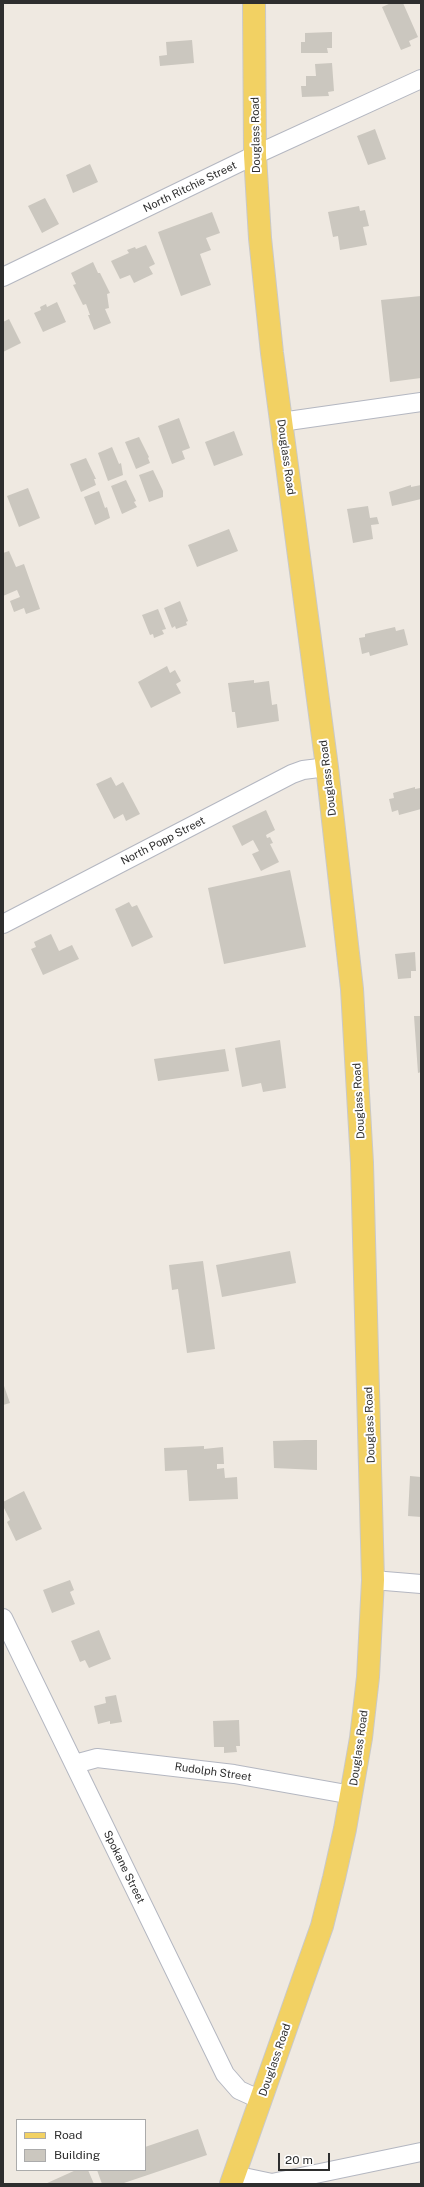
<!DOCTYPE html>
<html>
<head>
<meta charset="utf-8">
<style>
	body { margin:0 }
	#map { position:relative; width:424px; height:2187px; overflow:hidden; background:#efe9e1; font-family:"Public Sans",sans-serif }
	canvas { display:block }
	.frame { position:absolute; inset:0; border:4px solid #2e2e2e; pointer-events:none }
	.legend { position:absolute; left:16px; top:2119px; width:130px; height:52px; box-sizing:border-box; background:#fff; border:1px solid #ababab; margin:0; padding:5px 7px; list-style:none; font-size:12px; color:#2e2e2e }
	.legend li { display:flex; align-items:center; gap:8px; height:20px }
	.legend b { width:20px; border:1px solid #ababab }
	.scale { position:absolute; left:278px; top:2153px; width:52px; height:18px; box-sizing:border-box; border:2px solid #2e2e2e; border-top:0; padding-left:5px; font-size:12px; line-height:14px; white-space:nowrap; color:#2e2e2e; -webkit-text-stroke:3px #fff; paint-order:stroke }
</style>
</head>
<body>
<div id="map">
<canvas width="424" height="2187"></canvas>
<div class="frame"></div>
<ul class="legend">
<li><b style="height:5px;background:#f2d163"></b>Road</li>
<li><b style="height:11px;background:#cbc7bf"></b>Building</li>
</ul>
<div class="scale">20 m</div>
</div>
<script>
const ctx = document.querySelector('canvas').getContext('2d');
ctx.lineJoin = 'round';
function fill(path, color) { ctx.fillStyle = color; ctx.fill(path, 'evenodd'); }
function stroke(path, color, width, dash) { ctx.strokeStyle = color; ctx.lineWidth = width; ctx.lineCap = dash ? 'butt' : 'round'; ctx.setLineDash(dash || []); ctx.stroke(path); }
function label(font, color, halo, rows, align = 'center') {
  ctx.font = font + ' "Public Sans",sans-serif'; ctx.lineWidth = 4; ctx.setLineDash([]); ctx.textBaseline = 'middle'; ctx.strokeStyle = halo; ctx.fillStyle = color; for (const [text, x, y, turn = 0] of rows) {
    ctx.save(); ctx.translate(x, y); ctx.rotate((+turn || 0) * Math.PI / 180); ctx.textAlign = isNaN(turn) ? turn : align; if (halo) ctx.strokeText(text, 0, 0); ctx.fillText(text, 0, 0); ctx.restore();
  }
}
const building = new Path2D(`
	M391,3H403L418,37L409,41L411,46L401,50L382,7Z
	M332,32V48H327L328,53H301V42H305V33Z
	M192,40L194,63L160,66L159,56L167,55L166,42Z
	M332,63L334,91L328,92L329,96L302,97L301,86H306V76H316L315,64Z
	M375,129L386,159L368,165L357,136Z
	M90,164L98,182L73,193L66,175Z
	M45,198L59,224L42,233L28,206Z
	M359,206L360,211L365,210L369,226L363,227L367,245L340,250L338,236L333,237L328,212Z
	M212,212L220,233L206,238L211,250L200,254L211,285L181,296L158,232Z
	M146,245L155,264L149,267L153,274L134,283L130,275L120,279L111,261L129,253L127,250L135,247L136,249Z
	M93,262L98,273H100L110,293L107,294L109,308L105,309L111,323L94,330L88,315H90L86,304L83,305L73,285L76,284L71,273Z
	M421,296V378L390,382L381,300Z
	M57,302L66,322L43,332L34,313L41,310L40,307L46,304L47,307Z
	M9,319L21,343L3,352V322Z
	M179,418L190,448L182,451L185,459L172,464L158,426Z
	M234,431L243,455L214,466L205,442Z
	M139,437L149,457L148,458L150,463L136,469L125,442Z
	M112,447L119,464L121,463L123,475L108,481L98,453Z
	M86,458L96,479H94L96,485L81,492L70,464Z
	M153,470L163,491V497L149,502L139,475Z
	M126,480L136,501L134,502L137,507L122,514L111,486Z
	M411,485V487L421,485V499L392,506L389,492Z
	M28,488L40,518L19,527L7,496Z
	M99,491L105,508L107,507L110,518L95,525L84,497Z
	M368,506L370,518L377,517L379,524L371,525L373,539L353,543L347,509Z
	M229,529L238,551L197,567L188,545Z
	M9,551L16,567L24,564L40,609L26,614L24,608L14,612L10,601L20,597L17,590L3,596V553Z
	M180,601L188,621L186,622L187,625L176,629L175,626L172,628L164,608Z
	M158,609L166,629L162,630L164,634L154,638L153,634L150,635L142,615Z
	M395,627L396,631L404,629L408,645L370,656L369,652L362,654L359,638L365,637V634Z
	M167,666L170,673L175,670L181,681L176,684L181,693L151,708L138,682Z
	M254,680V683L269,681L272,705L277,704L279,721L237,728L235,712H232L228,683Z
	M111,777L116,786L123,782L140,814L126,821L123,814L114,819L96,784Z
	M415,787V789L420,788L421,790V809L399,815L398,810L392,812L389,799L394,798L393,793Z
	M266,810L275,830L266,835L267,838L270,837L273,843L270,844L279,862L261,871L252,854L259,851L253,840L242,846L232,826Z
	M290,870L306,947L224,964L208,888Z
	M129,902L132,907L137,905L153,937L132,947L115,909Z
	M51,934L59,951L72,945L79,959L43,975L31,949L36,947L34,942Z
	M415,952L416,971H411V978L398,979L395,954Z
	M414,1016H421V1072L418,1073Z
	M280,1040L286,1088L263,1092L261,1083L242,1087L235,1048Z
	M225,1049L229,1071L158,1081L154,1059Z
	M290,1251L296,1283L222,1297L216,1265Z
	M203,1261L215,1349L187,1353L178,1289L172,1290L169,1265Z
	M3,1383L10,1403L3,1405Z
	M305,1440H317V1470L274,1468L273,1441Z
	M204,1446V1449L223,1447L224,1464H217V1469L224,1468L225,1478L237,1477L238,1499L189,1501L187,1470L165,1471L164,1448Z
	M410,1476L421,1477V1517L408,1516Z
	M24,1491L42,1529L16,1541L7,1522L10,1520L3,1506V1502Z
	M70,1580L74,1590L70,1592L75,1604L52,1613L43,1590Z
	M99,1630L111,1659L89,1668L85,1660L80,1662L71,1641Z
	M116,1695L122,1722L110,1724V1721L98,1724L94,1706L106,1703L105,1697Z
	M239,1720L240,1746H236L237,1752L224,1753V1747H214L213,1721Z
	M198,2129L207,2155L121,2184H102L97,2170H145V2147Z
	M76,2170H88L94,2184H45Z`);
const minor = new Path2D(`
	M3,277L255,155L421,79
	M281,422L421,402
	M3,924L292,774L303,770L327,767
	M373,1580L421,1584
	M3,1618L225,2074L239,2090L261,2100
	M75,1764L97,1758L234,1774L352,1795
	M234,2175L272,2183L421,2152`);
const major = new Path2D(`
	M231,2184L305,1974L322,1926L334,1878L345,1829L361,1738L368,1677L373,1580L362,1163L352,989L327,767L272,353L260,238L255,155L254,3`);
const streetNames = [
	["Douglass Road",256,135,-91],
	["North Ritchie Street",190,187,-26],
	["Douglass Road",286,457,82],
	["Douglass Road",328,778,-97],
	["North Popp Street",163,841,-27],
	["Douglass Road",359,1101,-93],
	["Douglass Road",370,1425,-92],
	["Douglass Road",359,1748,-82],
	["Rudolph Street",213,1772,8],
	["Spokane Street",124,1867,64],
	["Douglass Road",275,2060,-71]
];
fill(building, '#cbc7bf');
stroke(minor, '#b4b7c1', 20);
stroke(major, '#c9c9c9', 24);
stroke(minor, '#fff', 18);
stroke(major, '#f2d163', 22);
label('11px', '#2e2e2e', '#fff', streetNames);
</script>
</body>
</html>
